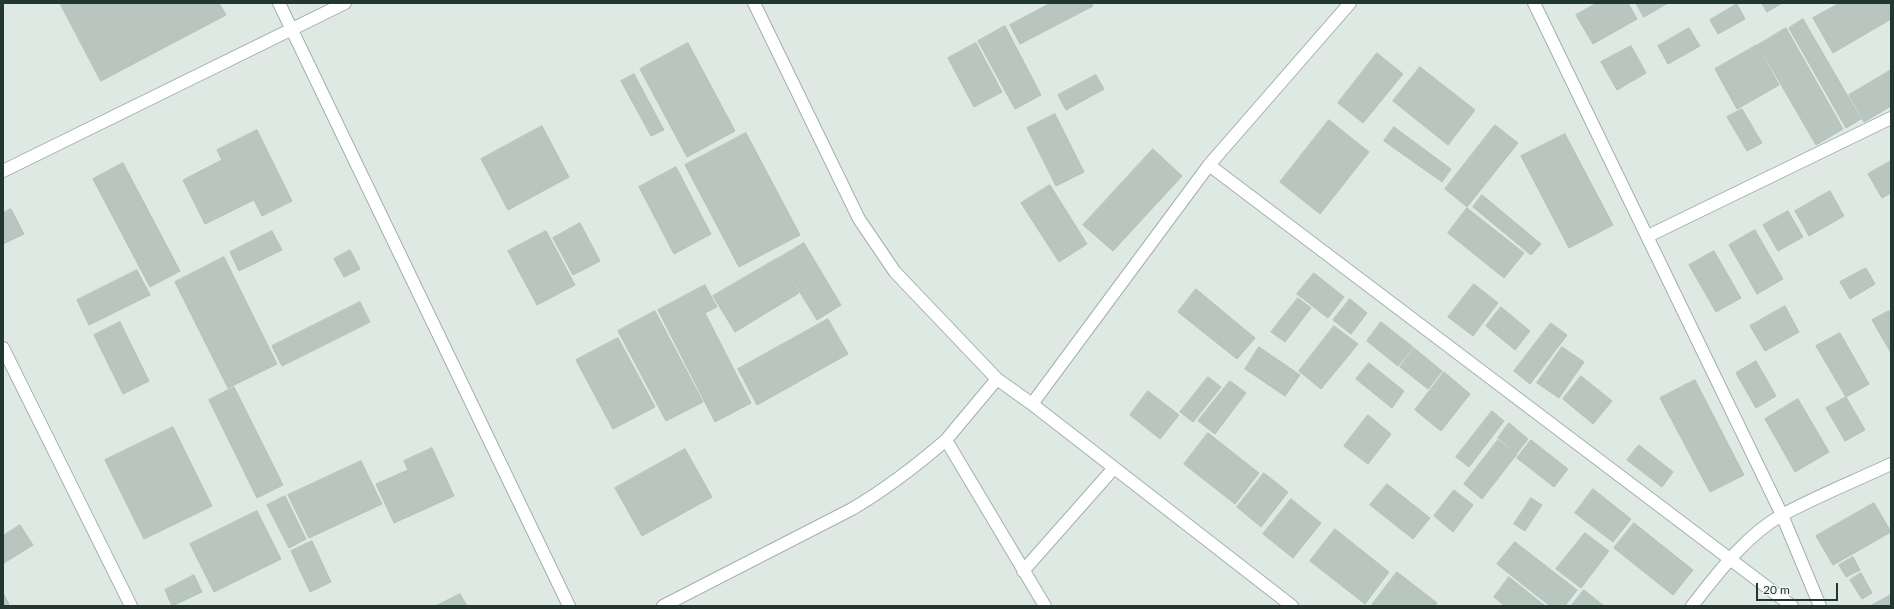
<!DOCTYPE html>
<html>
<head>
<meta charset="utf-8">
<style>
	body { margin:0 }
	#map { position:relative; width:1894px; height:609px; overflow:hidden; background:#dfe9e4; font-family:Lato,sans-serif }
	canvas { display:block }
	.frame { position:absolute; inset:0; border:4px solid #223730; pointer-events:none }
	.scale { position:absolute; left:1756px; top:583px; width:82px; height:18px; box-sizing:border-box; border:2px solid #223730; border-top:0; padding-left:5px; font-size:12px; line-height:14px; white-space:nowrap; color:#223730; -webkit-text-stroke:3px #eff6f2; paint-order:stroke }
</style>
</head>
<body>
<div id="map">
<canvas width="1894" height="609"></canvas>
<div class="frame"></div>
<div class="scale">20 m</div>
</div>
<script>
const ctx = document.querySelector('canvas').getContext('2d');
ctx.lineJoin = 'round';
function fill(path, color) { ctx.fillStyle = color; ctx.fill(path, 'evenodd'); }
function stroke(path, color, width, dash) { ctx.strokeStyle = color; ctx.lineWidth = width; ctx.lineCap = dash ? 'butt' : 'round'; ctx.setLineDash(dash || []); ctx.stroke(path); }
const building = new Path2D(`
	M60,3H219L226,15L101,81Z
	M1051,3H1091L1093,6L1020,44L1010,25Z
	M1597,3H1628L1637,19L1593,44L1576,15Z
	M1636,3H1668L1644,17Z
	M1762,3H1782L1767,12Z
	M1840,3H1890L1891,19L1833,53L1813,18Z
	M1737,4L1745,19L1718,34L1710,20Z
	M1803,19L1861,119L1846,128L1789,28Z
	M1005,26L1041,95L1015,109L978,41Z
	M1689,28L1700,46L1668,64L1658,46Z
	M1786,28L1843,129L1816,145L1758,45Z
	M688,43L735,131L687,157L640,69Z
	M976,43L1002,92L974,107L948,58Z
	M1757,45L1779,85L1737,109L1715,69Z
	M1631,46L1646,73L1617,90L1601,62Z
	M1377,53L1403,74L1363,123L1338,103Z
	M1420,67L1475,110L1448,145L1393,101Z
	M1891,70V106L1864,122L1849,95Z
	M634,74L664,130L651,136L621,81Z
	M1096,75L1104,89L1066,110L1058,95Z
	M1742,109L1762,143L1747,151L1727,117Z
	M1055,114L1084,172L1056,186L1027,128Z
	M1329,120L1369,152L1320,214L1280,182Z
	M1495,125L1518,143L1467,207L1445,189Z
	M542,126L569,177L508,210L481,159Z
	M1394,127L1451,169L1442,182L1384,141Z
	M257,130L292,201L262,216L254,200L205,224L183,180L222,160L217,150Z
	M746,133L800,235L739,267L685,165Z
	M1565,134L1613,225L1569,248L1521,156Z
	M1153,149L1182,176L1113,251L1083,225Z
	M1891,161V193L1882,198L1868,174Z
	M123,163L180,271L150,287L93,179Z
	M676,167L711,234L674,254L639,187Z
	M1050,185L1087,244L1059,262L1021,203Z
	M1830,191L1844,216L1809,236L1795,211Z
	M1482,195L1541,244L1531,255L1473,207Z
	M1467,208L1524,253L1504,278L1448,233Z
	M11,209L24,234L3,244V213Z
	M1788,211L1803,237L1778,251L1763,225Z
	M580,223L600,261L573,275L553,238Z
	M1755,230L1783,279L1757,294L1729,245Z
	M272,231L282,250L239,271L230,252Z
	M546,231L575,285L537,305L508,251Z
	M804,243L841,305L817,320L779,258Z
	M350,250L360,269L344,277L334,259Z
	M1714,251L1741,298L1716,312L1689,265Z
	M224,257L277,364L228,388L175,282Z
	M778,258L799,293L735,332L713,296Z
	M1866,268L1875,284L1850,299L1840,282Z
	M137,270L150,295L89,325L77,300Z
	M1314,273L1344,297L1328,318L1297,294Z
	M1474,284L1498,303L1473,336L1448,317Z
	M705,285L717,307L705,313L751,403L715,422L658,310Z
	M1196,289L1255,338L1237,359L1178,312Z
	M1298,298L1311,308L1285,342L1271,332Z
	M1350,299L1367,313L1351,334L1333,320Z
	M360,302L370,322L282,366L272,346Z
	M1785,306L1799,332L1765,351L1750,326Z
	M1501,307L1530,331L1515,350L1486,326Z
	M655,311L703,402L666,421L618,331Z
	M1889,311L1891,314V353L1872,320Z
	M828,319L848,354L757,405L738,369Z
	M120,322L149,381L123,394L94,335Z
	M1381,322L1413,347L1398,366L1367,341Z
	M1551,323L1567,335L1530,384L1514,371Z
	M1334,326L1358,344L1321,389L1299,371Z
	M1840,333L1869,384L1846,397L1816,346Z
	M618,338L655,407L613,429L576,360Z
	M1259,347L1300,375L1285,396L1245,369Z
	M1562,347L1584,362L1559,398L1537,383Z
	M1414,348L1442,371L1428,389L1400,367Z
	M1756,361L1776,396L1756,408L1736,373Z
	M1369,363L1404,391L1392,408L1356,379Z
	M1444,372L1470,394L1441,431L1415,410Z
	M1581,376L1612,401L1593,424L1563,399Z
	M1208,377L1221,387L1193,422L1180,412Z
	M1695,380L1744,475L1710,492L1660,398Z
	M1230,381L1246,393L1215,434L1198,421Z
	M234,387L283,485L257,498L209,400Z
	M1148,391L1179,415L1160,439L1130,415Z
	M1846,397L1865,430L1845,441L1826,408Z
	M1798,399L1829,452L1795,472L1765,419Z
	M1492,411L1504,421L1469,467L1456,457Z
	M1368,415L1391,434L1368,464L1344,446Z
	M1509,423L1528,439L1517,453L1498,438Z
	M173,427L212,506L144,539L105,460Z
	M1208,433L1259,473L1235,504L1184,464Z
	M1498,440L1517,454L1482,499L1464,484Z
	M1531,440L1568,469L1554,487L1517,458Z
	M1639,445L1673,472L1662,487L1627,460Z
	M432,448L454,496L394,523L376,484L408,470L404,461Z
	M685,449L712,497L642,536L615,488Z
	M361,461L382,504L309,538L288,495Z
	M1264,473L1288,492L1261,527L1237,507Z
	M1387,484L1430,518L1413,539L1370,505Z
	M1593,489L1631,519L1613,542L1575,513Z
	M1454,490L1473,505L1453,532L1434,516Z
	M285,496L306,539L289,548L267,505Z
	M1531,498L1542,505L1525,531L1514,524Z
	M1291,499L1321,523L1293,558L1263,534Z
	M1874,503L1891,532L1833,565L1816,536Z
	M257,511L281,559L214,592L190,544Z
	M1634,523L1693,570L1673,595L1614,548Z
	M20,525L33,545L4,563L3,536Z
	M1335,529L1389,572L1365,604L1310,561Z
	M1585,533L1609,551L1581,588L1556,569Z
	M312,541L331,582L310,592L291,551Z
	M1515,542L1577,590L1565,606H1550L1497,564Z
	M1853,557L1860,570L1846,577L1839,565Z
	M1397,572L1437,603L1434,606H1371Z
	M1861,573L1872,593L1862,599L1850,580Z
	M194,575L202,592L172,606L165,590Z
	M1509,577L1545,606H1505L1494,597Z
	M1584,590L1604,606H1571Z
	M3,593L9,604L5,606H3Z
	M460,594L467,606H436Z
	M1891,595V606H1870Z`);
const minor = new Path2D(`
	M279,3L569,606
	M754,3L859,219L895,272L997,379L1032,404L1292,606
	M1534,3L1782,515L1820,606
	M1209,165L1792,606
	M3,171L345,3
	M1648,236L1891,118
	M3,348L131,606
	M997,379L946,440L1045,606
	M1032,404L1209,165L1350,3
	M1023,571L1114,468
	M663,606L852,509C886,489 916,466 946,440
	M1692,606C1718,573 1745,536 1782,515C1817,496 1855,481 1891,464`);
fill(building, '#b8c6bf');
stroke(building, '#b3c1ba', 1);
stroke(minor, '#a3b0aa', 14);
stroke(minor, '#fff', 12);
</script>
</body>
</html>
